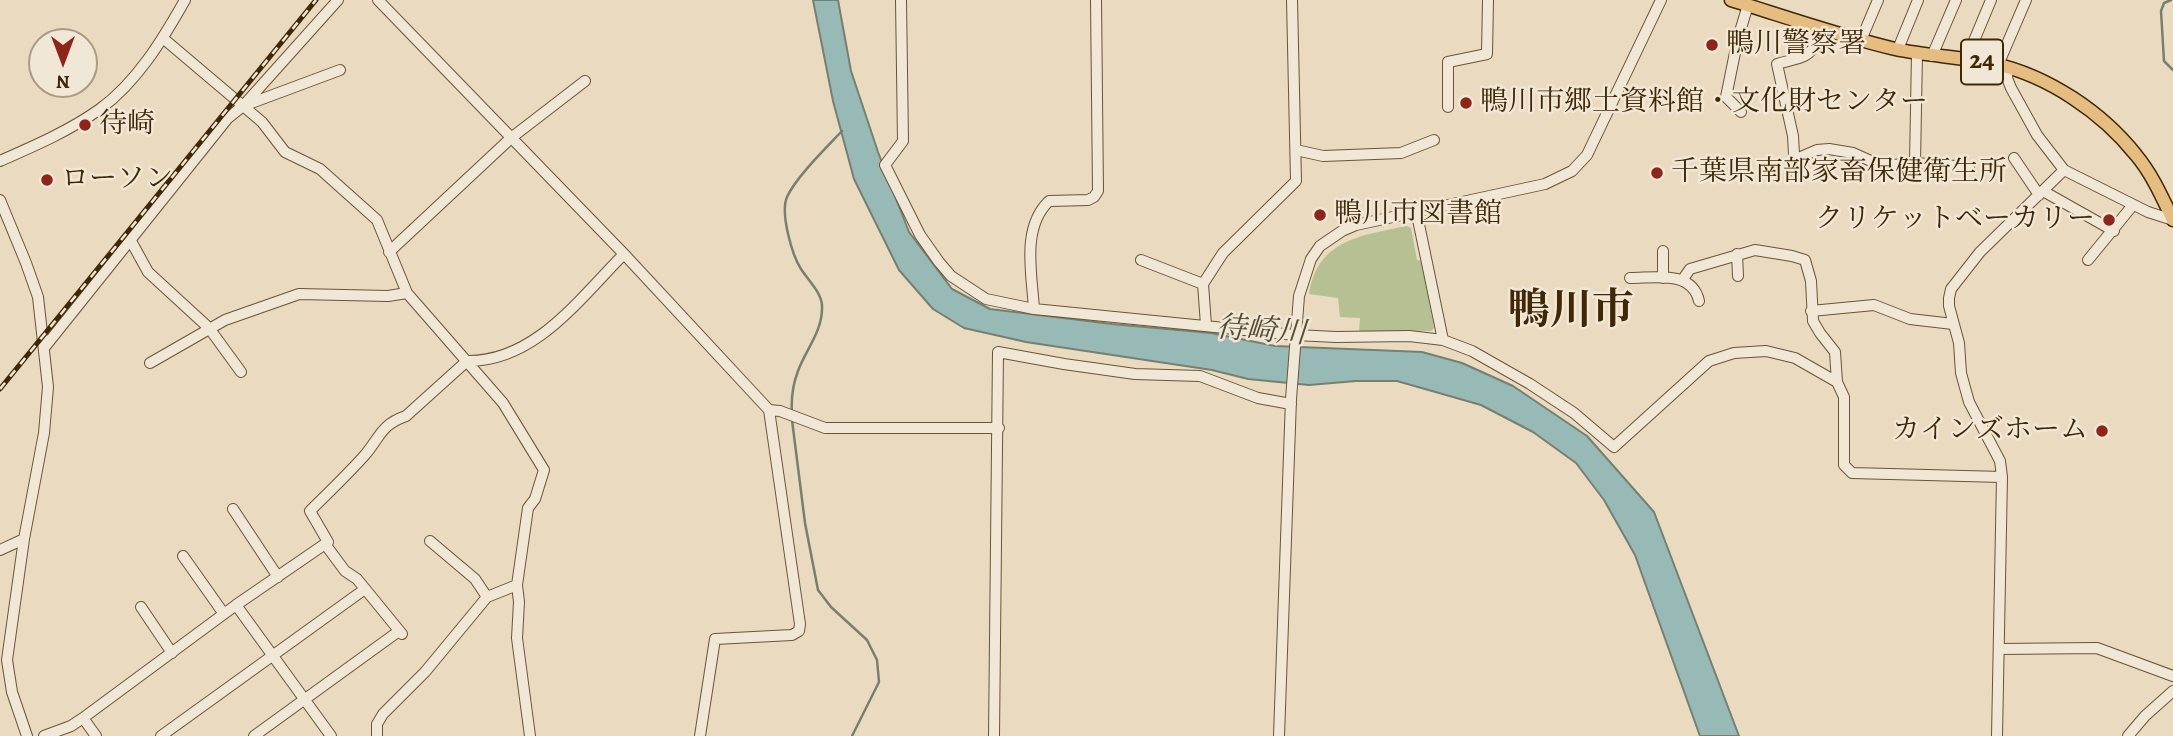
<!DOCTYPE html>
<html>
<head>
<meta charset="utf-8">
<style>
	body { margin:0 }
	#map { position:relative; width:2173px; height:736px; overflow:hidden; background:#eadac0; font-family:Alegreya,serif }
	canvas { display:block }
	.north { position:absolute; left:28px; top:28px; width:70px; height:70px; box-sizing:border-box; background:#f1e7d6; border:2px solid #aa9b82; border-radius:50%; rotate:180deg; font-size:19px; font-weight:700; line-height:28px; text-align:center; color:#402805 }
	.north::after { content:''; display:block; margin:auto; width:24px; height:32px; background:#8f2418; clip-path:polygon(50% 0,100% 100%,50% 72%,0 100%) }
</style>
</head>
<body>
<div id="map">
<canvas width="2173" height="736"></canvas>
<div class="north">N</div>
</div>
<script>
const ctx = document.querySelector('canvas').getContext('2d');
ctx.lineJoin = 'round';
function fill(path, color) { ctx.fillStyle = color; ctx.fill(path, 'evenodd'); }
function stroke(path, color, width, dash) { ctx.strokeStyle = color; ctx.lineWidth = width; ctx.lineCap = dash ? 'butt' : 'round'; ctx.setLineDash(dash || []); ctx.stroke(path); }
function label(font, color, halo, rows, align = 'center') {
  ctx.font = font + ' Alegreya,"Noto Serif JP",serif'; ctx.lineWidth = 5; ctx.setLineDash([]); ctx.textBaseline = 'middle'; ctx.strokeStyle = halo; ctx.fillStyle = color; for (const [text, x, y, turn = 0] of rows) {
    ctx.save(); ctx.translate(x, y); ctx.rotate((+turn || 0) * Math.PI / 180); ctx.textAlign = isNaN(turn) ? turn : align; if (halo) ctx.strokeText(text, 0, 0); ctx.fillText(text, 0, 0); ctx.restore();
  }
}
const green = new Path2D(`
	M1406,226L1411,228L1417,260L1421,261L1433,322L1434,328L1431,331L1359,332L1360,318L1340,317L1338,298L1309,294C1318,239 1361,236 1406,226Z`);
const water = new Path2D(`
	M813,0H838L851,71L878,152L909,232L952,289L990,309L1112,324L1211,333L1275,346L1422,352L1462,363L1513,386L1587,436L1654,512L1739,736H1700L1635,555L1604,500L1576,463L1533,432L1481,405L1397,381H1356L1309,385L1248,379L1212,370L1026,342L964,328L933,309L899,270L854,179L833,101Z`);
const stream = new Path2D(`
	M2171,0L2164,3L2161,11L2164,61L2173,70
	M792,414C791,400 793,384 798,371C806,349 823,331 822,306C822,293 808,280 801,269C792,255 780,213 787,197C796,177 827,147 842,131
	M792,420L805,523L818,590L831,607L867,640L877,660L879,682L852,736`);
const minor = new Path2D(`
	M378,0L624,254L769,410L800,624L799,631L792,635L715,639L700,736
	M901,0L903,141L885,165L920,235L939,262L951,276L986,299L1034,309L1295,335L1336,337L1409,336L1443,340L1472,351L1530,384L1574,413L1614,447L1709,361L1734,353L1766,351L1795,358L1837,382L1844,397V465L1852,473L2002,477
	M164,39L262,122L285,152L320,169L377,220L407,293L503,403L544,470L535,499L528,508L517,585L519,602L517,638L530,736
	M1861,40L1878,0
	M1898,49L1918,0
	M1932,56L1956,0
	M1966,60L1991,0
	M1998,65L2026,0
	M2008,68L2007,78L2011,88L2037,135L2064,170L2148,212L2173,220
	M246,105L340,70
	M1448,107V62L1487,54L1488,0
	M1741,112L1726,97L1738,38L1748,5
	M1296,150L1323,156L1401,153L1434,140
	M2014,158L2039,195
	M1796,159L1817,150L1829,149L1853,153L1882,166L1915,163L1969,167
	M0,161C34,146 69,131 100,109C137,82 163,39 185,0
	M1915,163L1917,53
	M1795,172L1793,136L1777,64C1806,56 1812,59 1822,28
	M2043,191L2114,231
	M0,200L26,263L38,297L48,387L44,433L24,539L7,660L12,692L27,736
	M1416,210L1443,340
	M131,241L148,272L209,328L241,372
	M1663,251V278
	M389,252L511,138L585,81
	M1737,254L1738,276
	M1141,260L1203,284
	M2088,260L2133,205
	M1630,278C1655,278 1692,270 1699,301
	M1683,279L1690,269L1755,250L1792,256L1805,260L1811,281L1813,321L1820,333L1835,352L1837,382
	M1034,309C1032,274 1021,228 1049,201L1088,200L1094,197L1098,191L1096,0
	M1811,311L1874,305L1910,319L1953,324
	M1206,325L1203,284L1223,253L1296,181L1292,0
	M44,348L228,118L243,106L338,0
	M150,363L225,320L299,294L388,296L407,293
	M769,410L780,411L825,428H999
	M233,509L278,577
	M430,541L475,579L487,597
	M325,544L345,571L357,579L402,634
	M0,550L24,539
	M183,556L224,614
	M236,605L331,736
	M141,607L172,653
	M1999,649L2097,648L2173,676
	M83,718L96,736
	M44,736L71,726L83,718L236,605L328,542L310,511C328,493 347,475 364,456C380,438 380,425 406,416L467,361C535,362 580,298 624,254
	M161,736L365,589
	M254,736L399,631
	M377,736V724L383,714L425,672L487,597L517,585
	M994,736L998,352L1064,364L1135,374L1200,376L1258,398L1291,404
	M1279,736L1291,399L1299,296L1311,259L1320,246L1342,231L1356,225L1545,184L1572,171L1587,155L1661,0
	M1997,736L2002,477L2000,461L1969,402L1961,373L1959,343L1949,306V298L1951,289L1980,252L2064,170
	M2128,736L2145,716L2173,691`);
const major = new Path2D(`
	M1731,0C1786,17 1840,36 1895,49C1928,56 1962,57 1995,64C2048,76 2102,112 2136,155C2152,174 2162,197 2173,220`);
const rail = new Path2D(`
	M0,389L316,0`);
const markers = [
	[1712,45,7,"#8f2418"],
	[1466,103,7,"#8f2418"],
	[85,125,7,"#8f2418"],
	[1657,173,7,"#8f2418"],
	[47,180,7,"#8f2418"],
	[1320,215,7,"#8f2418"],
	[2109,220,7,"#8f2418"],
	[2102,431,7,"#8f2418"]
];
const shields = [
	[1982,62,42]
];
const shieldNames = [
	["24",1982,62]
];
const poiNames = [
	["鴨川警察署",1726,45],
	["鴨川市郷土資料館・文化財センター",1480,103],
	["待崎",99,125],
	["千葉県南部家畜保健衛生所",1671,173],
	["ローソン",61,180],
	["鴨川市図書館",1334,215],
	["クリケットベーカリー",2095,220,"right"],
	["カインズホーム",2088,431,"right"]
];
const waterNames = [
	["待崎川",1261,332,4]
];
const townNames = [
	["鴨川市",1571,313]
];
fill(green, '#b5c093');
fill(water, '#98bab7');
stroke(water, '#758070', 2);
stroke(stream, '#758070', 2.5);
stroke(minor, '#6a5434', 12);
stroke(major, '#402805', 15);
stroke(minor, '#f1e7d6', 10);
stroke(major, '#e5bd80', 12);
stroke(rail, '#402805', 5);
stroke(rail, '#f1e7d6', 2.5, [8]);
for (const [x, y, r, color] of markers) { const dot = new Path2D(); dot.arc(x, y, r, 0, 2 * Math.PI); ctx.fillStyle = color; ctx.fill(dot); stroke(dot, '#f1e7d6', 2.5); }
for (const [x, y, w] of shields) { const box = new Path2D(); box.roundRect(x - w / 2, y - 22.5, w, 45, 5); ctx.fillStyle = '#f1e7d6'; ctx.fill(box); stroke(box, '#402805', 2); }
label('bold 26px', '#402805', null, shieldNames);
label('28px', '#402805', '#f1e7d6', poiNames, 'left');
label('italic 30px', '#564c32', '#f1e7d6', waterNames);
label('bold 42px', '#402805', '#f1e7d6', townNames);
</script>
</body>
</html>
